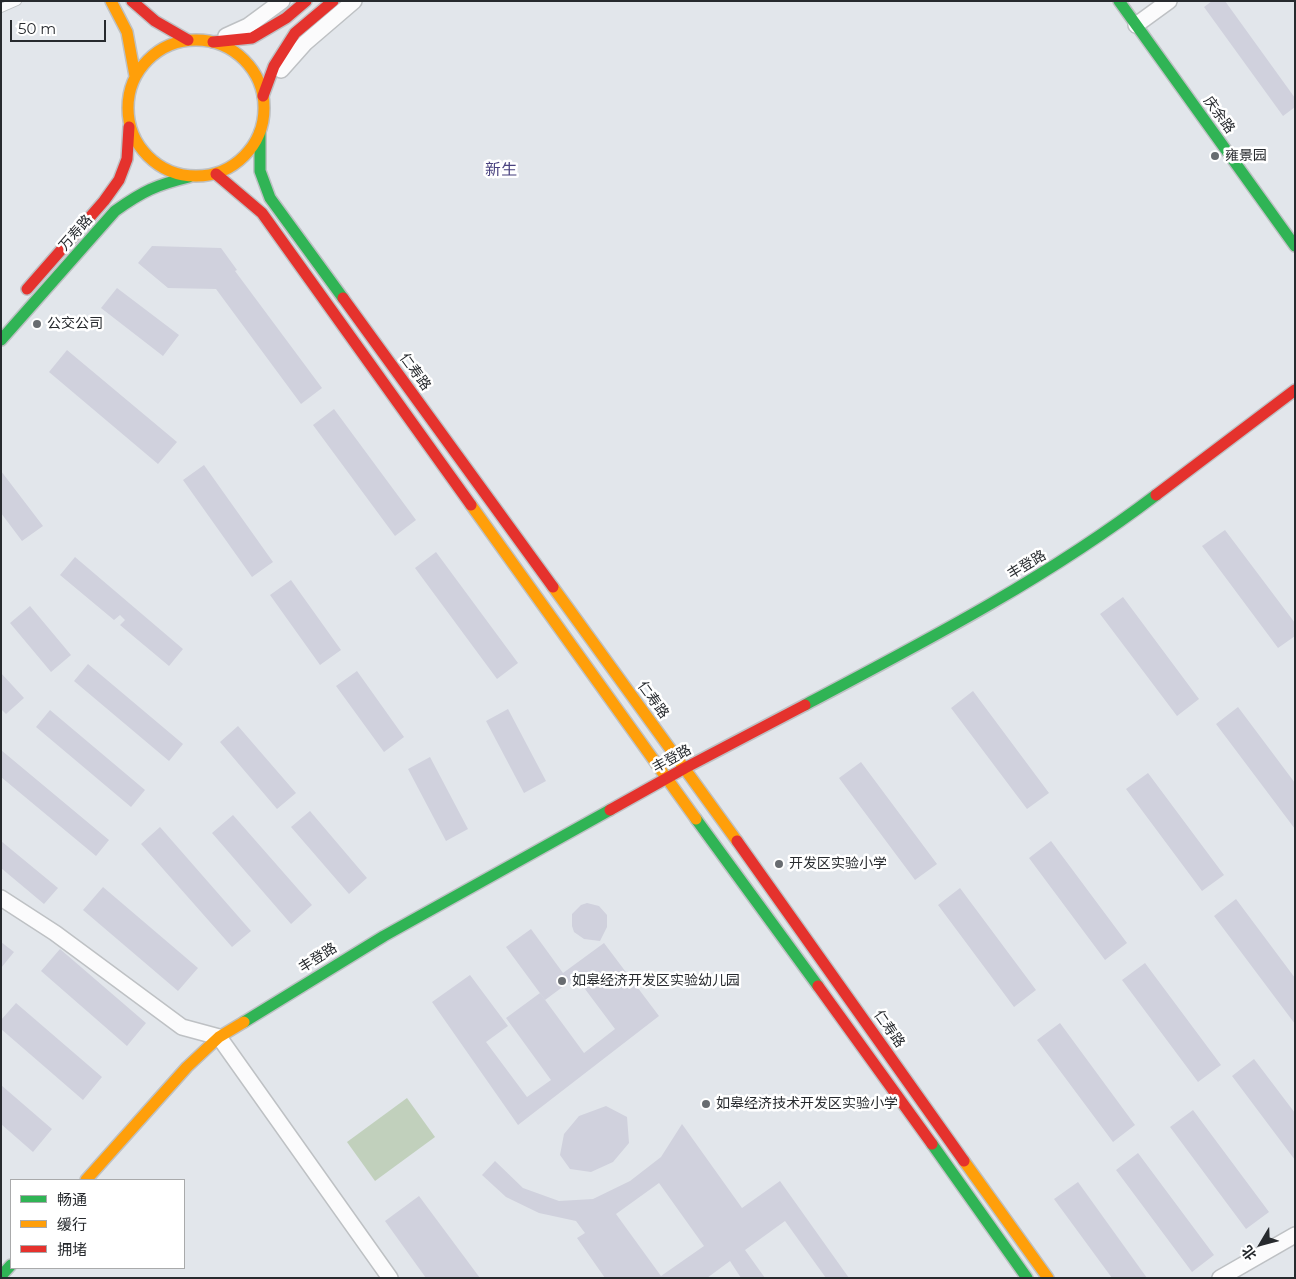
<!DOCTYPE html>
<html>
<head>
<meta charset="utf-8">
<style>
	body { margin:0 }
	#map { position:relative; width:1296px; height:1279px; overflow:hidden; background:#e2e6eb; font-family:Montserrat,"Noto Sans SC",sans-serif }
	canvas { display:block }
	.frame { position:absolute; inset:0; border:2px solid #272a2e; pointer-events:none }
	.legend { position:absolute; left:10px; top:1179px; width:175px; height:90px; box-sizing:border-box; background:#fff; border:1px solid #a9aaab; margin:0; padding:6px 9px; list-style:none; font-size:15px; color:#272a2e }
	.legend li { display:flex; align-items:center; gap:10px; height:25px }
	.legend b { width:25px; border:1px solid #a9aaab }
	.north { position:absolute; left:1236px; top:1219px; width:50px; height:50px; -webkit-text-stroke:4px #fff; paint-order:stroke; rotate:233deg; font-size:14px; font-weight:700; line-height:20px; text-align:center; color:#272a2e }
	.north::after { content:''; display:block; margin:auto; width:18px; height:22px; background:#272a2e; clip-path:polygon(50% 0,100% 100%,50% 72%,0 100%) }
	.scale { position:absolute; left:10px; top:20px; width:96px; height:22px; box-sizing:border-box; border:2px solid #272a2e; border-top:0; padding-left:6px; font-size:15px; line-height:18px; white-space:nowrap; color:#272a2e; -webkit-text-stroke:4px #fff; paint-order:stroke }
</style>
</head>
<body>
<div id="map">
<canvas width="1296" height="1279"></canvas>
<div class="frame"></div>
<ul class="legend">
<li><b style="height:6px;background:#30b455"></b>畅通</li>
<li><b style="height:6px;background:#ff9f0a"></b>缓行</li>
<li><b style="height:6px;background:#e5322d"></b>拥堵</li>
</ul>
<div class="north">北</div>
<div class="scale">50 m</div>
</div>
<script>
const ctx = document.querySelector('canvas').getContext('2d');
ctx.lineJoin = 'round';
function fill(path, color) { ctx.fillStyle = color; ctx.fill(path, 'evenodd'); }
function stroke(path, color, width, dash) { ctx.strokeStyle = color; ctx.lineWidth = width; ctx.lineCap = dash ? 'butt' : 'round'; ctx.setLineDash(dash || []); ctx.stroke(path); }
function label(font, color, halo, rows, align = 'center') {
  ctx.font = font + ' Montserrat,"Noto Sans SC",sans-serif'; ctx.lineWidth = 5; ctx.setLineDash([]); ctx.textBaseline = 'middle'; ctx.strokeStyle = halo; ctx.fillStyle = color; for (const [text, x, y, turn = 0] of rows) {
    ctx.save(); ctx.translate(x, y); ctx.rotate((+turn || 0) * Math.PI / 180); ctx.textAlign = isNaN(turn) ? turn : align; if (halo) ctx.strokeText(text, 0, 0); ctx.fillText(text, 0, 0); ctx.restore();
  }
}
const green = new Path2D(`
	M407,1098L435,1137L375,1181L347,1142Z`);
const building = new Path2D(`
	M1212,1H1225L1295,98V107L1283,116L1204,7Z
	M152,246L221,248L237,270L235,271L322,388L301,404L216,289L168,288L138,263Z
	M117,288L179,335L163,356L101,308Z
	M67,350L177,442L158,464L49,372Z
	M334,409L416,520L395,536L313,425Z
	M204,465L273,562L252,577L183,480Z
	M1,471L43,526L22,541L1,513Z
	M1225,530L1295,623V636L1278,648L1202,546Z
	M436,552L518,663L497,679L415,568Z
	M75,557L183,649L169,666L120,625L125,620L120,615L114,620L60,575Z
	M291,580L341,650L320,665L270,595Z
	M1123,597L1199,699L1177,716L1100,614Z
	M30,606L71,655L51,672L10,623Z
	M88,664L183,744L169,761L74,681Z
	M357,671L404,737L384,752L336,686Z
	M1,673L24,698L6,714L1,709Z
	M973,691L1049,793L1027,809L951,708Z
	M1238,707L1295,783V829L1216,724Z
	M508,709L546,781L524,793L486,721Z
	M50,710L145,790L131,807L36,727Z
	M238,726L296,793L277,809L220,742Z
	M1,750L109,840L96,856L1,777Z
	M430,757L468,829L446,841L408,769Z
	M861,762L937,864L915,880L839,778Z
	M1148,773L1224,875L1202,891L1126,789Z
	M310,811L367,878L349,894L291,827Z
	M233,815L312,905L291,924L212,833Z
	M160,827L251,931L232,947L141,844Z
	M1,841L58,888L44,904L1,868Z
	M1051,841L1127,943L1105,960L1029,858Z
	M103,887L198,968L178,991L83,910Z
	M960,888L1036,990L1014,1007L938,905Z
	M1236,899L1295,978V1024L1214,916Z
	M587,903L599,906L607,915V927L600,941L584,939L574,932L572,926V914L581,905Z
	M531,929L563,973L604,943L659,1016L518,1125L432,1002L470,975L508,1026L486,1042L527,1097L551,1080L506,1018L540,993L584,1053L615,1029L576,977L545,1000L506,947Z
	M1,942L14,952L1,968Z
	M60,949L146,1023L127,1046L41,971Z
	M1145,963L1221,1065L1198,1082L1122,980Z
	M16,1003L102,1077L83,1100L1,1029V1020Z
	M1060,1023L1135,1125L1113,1142L1037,1040Z
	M1254,1059L1295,1113V1160L1232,1076Z
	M1,1085L52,1129L33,1152L1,1124Z
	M606,1106L627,1117L629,1143L613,1162L591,1172L570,1169L560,1155L564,1134L579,1116Z
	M1193,1110L1269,1212L1246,1229L1170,1127Z
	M682,1124L742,1208L780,1181L849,1278H826L785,1221L745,1250L765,1278H741L730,1261L707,1278H605L577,1238L585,1233L576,1221L539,1213L506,1197L482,1175L495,1161L523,1188L559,1201L593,1199L630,1181L661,1157ZM659,1183L704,1246L661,1276L616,1214Z
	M1138,1153L1214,1255L1192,1272L1116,1170Z
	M1078,1182L1147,1278H1112L1054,1199Z
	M419,1196L480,1278H426L385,1221Z`);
const lane = new Path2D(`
	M1,8L17,1`);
const street = new Path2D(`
	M1136,25L1169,1
	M226,36L248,26L282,1
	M281,70L305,43L354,1
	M1,898L55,933L182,1027L219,1037L390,1278
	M1220,1278L1295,1235`);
const fast = new Path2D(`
	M1119,1L1295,246
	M260,132V171L270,198L343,298
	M1,340L115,211C143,191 156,185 189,177
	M805,705C926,641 1047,578 1156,495
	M696,819L818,986
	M244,1022L384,936L610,810
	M932,1144L1027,1278
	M1,1276L11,1265`);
const slow = new Path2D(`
	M111,1L127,32L135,76
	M128 108a68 68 0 1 1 136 0a68 68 0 1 1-136 0Z
	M471,505L696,819
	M553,587L737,841
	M964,1161L1048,1278
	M86,1180L187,1067L219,1037L244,1022`);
const jam = new Path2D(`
	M132,1L155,21L188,40
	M213,42L252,38L286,18L306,1
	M263,96L274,66L295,33L333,1
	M216,174L262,213L471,505
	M27,289L104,201L119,180L127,159L129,127
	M343,298L553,587
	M1156,495L1295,390
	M610,810L685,768L805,705
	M737,841L964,1161
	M818,986L932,1144`);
const markers = [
	[1215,156,5,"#686c70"],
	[37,324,5,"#686c70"],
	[779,864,5,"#686c70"],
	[562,981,5,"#686c70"],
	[706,1104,5,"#686c70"]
];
const streetNames = [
	["庆余路",1219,115,54],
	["万寿路",76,233,-49],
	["仁寿路",415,372,54],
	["丰登路",1027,565,-31],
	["仁寿路",653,700,54],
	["丰登路",672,759,-29],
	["丰登路",318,958,-32],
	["仁寿路",889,1029,55]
];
const poiNames = [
	["雍景园",1225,156],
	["公交公司",47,324],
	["开发区实验小学",789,864],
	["如皋经济开发区实验幼儿园",572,981],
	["如皋经济技术开发区实验小学",716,1104]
];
const quarterNames = [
	["新生",501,170]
];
fill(green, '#c1d0bc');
fill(building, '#d0d1dd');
stroke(lane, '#bec1c4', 10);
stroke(street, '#bec1c4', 18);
stroke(fast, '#bec1c4', 14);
stroke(slow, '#bec1c4', 14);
stroke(jam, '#bec1c4', 14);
stroke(lane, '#fbfbfc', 8);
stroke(street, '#fbfbfc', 15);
stroke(fast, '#30b455', 11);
stroke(slow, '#ff9f0a', 11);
stroke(jam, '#e5322d', 11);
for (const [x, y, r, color] of markers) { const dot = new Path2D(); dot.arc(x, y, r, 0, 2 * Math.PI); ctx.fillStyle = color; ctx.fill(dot); stroke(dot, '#fff', 2); }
label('14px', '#272a2e', '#fff', streetNames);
label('14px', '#272a2e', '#fff', poiNames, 'left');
label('16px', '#49427f', '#fff', quarterNames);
</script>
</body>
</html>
